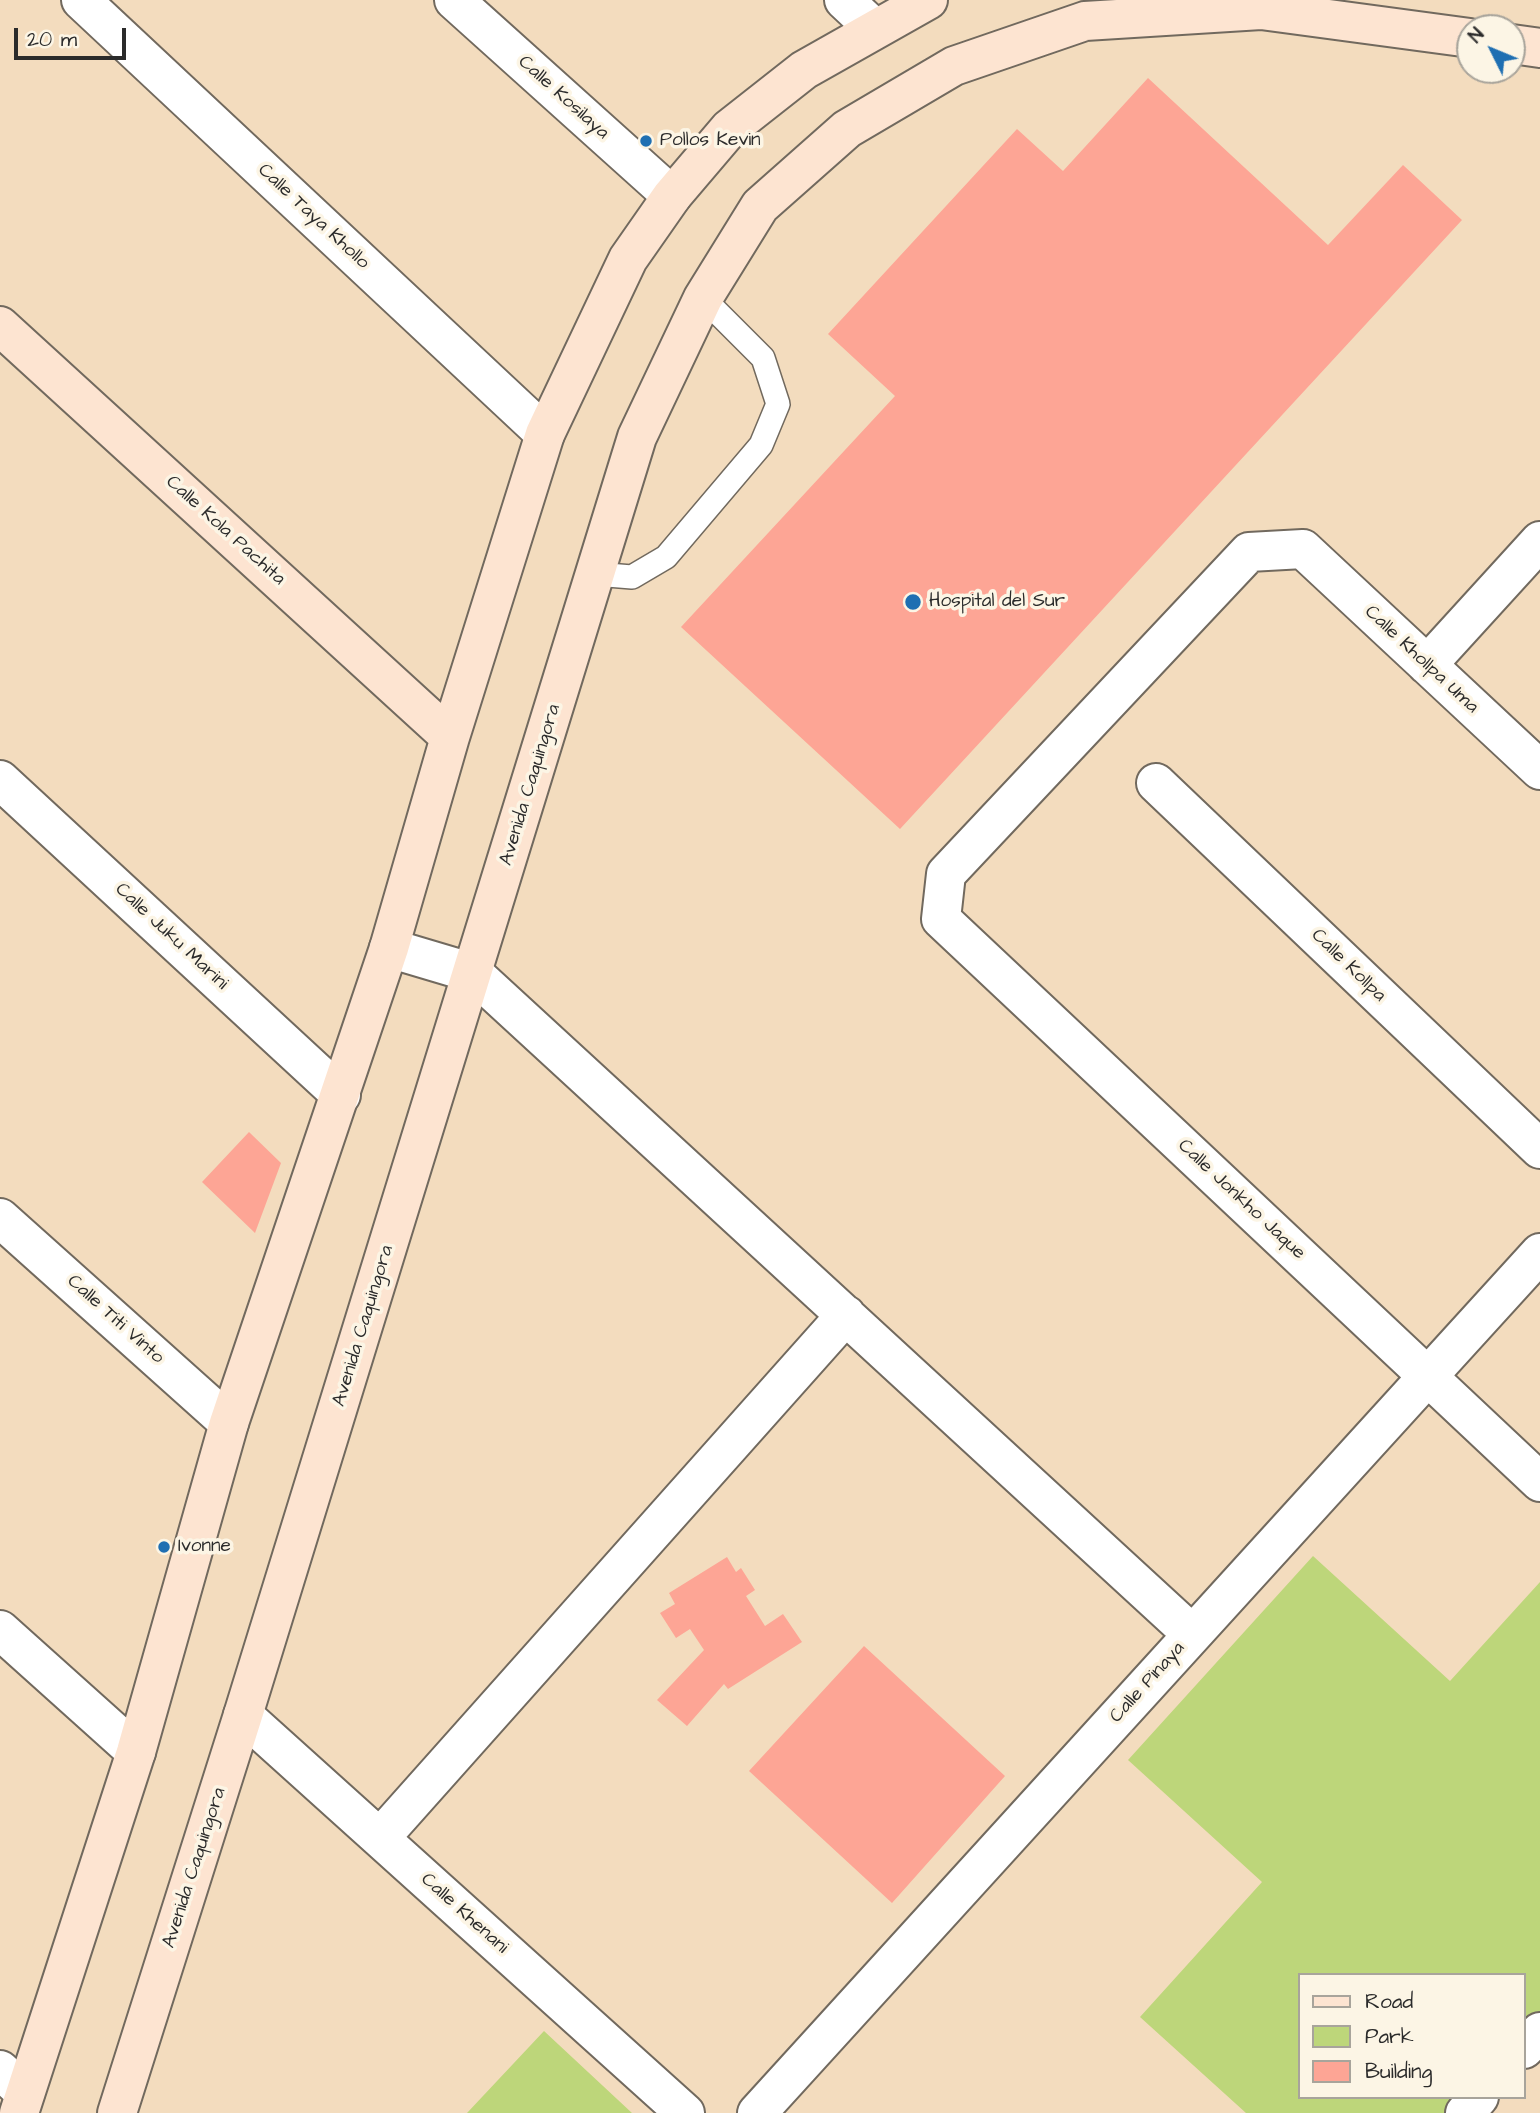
<!DOCTYPE html>
<html>
<head>
<meta charset="utf-8">
<style>
	body { margin:0 }
	#map { position:relative; width:1540px; height:2113px; overflow:hidden; background:#f3dcbe; font-family:"Architects Daughter",sans-serif }
	canvas { display:block }
	.legend { position:absolute; left:1298px; top:1973px; width:228px; height:126px; box-sizing:border-box; background:#fcf5e5; border:2px solid #a8a49b; margin:0; padding:9px 12px; list-style:none; font-size:21px; color:#2b2b2b }
	.legend li { display:flex; align-items:center; gap:14px; height:35px }
	.legend b { width:35px; border:2px solid #a8a49b }
	.north { position:absolute; left:1456px; top:14px; width:70px; height:70px; box-sizing:border-box; background:#fcf5e5; border:2px solid #a8a49b; border-radius:50%; rotate:313deg; font-size:19px; font-weight:700; line-height:28px; text-align:center; color:#2b2b2b }
	.north::after { content:''; display:block; margin:auto; width:24px; height:32px; background:#1f6fb2; clip-path:polygon(50% 0,100% 100%,50% 72%,0 100%) }
	.scale { position:absolute; left:14px; top:28px; width:112px; height:32px; box-sizing:border-box; border:4px solid #2b2b2b; border-top:0; padding-left:9px; font-size:21px; line-height:24px; white-space:nowrap; color:#2b2b2b; -webkit-text-stroke:5px #fcf5e5; paint-order:stroke }
</style>
</head>
<body>
<div id="map">
<canvas width="1540" height="2113"></canvas>
<ul class="legend">
<li><b style="height:9px;background:#fde4d1"></b>Road</li>
<li><b style="height:19px;background:#bdd67a"></b>Park</li>
<li><b style="height:19px;background:#fda595"></b>Building</li>
</ul>
<div class="north">N</div>
<div class="scale">20 m</div>
</div>
<script>
const ctx = document.querySelector('canvas').getContext('2d');
ctx.lineJoin = 'round';
function fill(path, color) { ctx.fillStyle = color; ctx.fill(path, 'evenodd'); }
function stroke(path, color, width, dash) { ctx.strokeStyle = color; ctx.lineWidth = width; ctx.lineCap = dash ? 'butt' : 'round'; ctx.setLineDash(dash || []); ctx.stroke(path); }
function label(font, color, halo, rows, align = 'center') {
  ctx.font = font + ' "Architects Daughter",sans-serif'; ctx.lineWidth = 7; ctx.setLineDash([]); ctx.textBaseline = 'middle'; ctx.strokeStyle = halo; ctx.fillStyle = color; for (const [text, x, y, turn = 0] of rows) {
    ctx.save(); ctx.translate(x, y); ctx.rotate((+turn || 0) * Math.PI / 180); ctx.textAlign = isNaN(turn) ? turn : align; if (halo) ctx.strokeText(text, 0, 0); ctx.fillText(text, 0, 0); ctx.restore();
  }
}
const green = new Path2D(`
	M1313,1556L1450,1681L1540,1582V2011L1524,2028V1975H1300V2097H1460L1446,2113H1246L1140,2017L1262,1882L1128,1760Z
	M544,2031L632,2113H467Z`);
const building = new Path2D(`
	M1148,78L1328,245L1403,165L1462,220L900,829L681,627L895,396L828,334L1017,129L1063,171Z
	M249,1132L281,1163L255,1233L202,1182Z
	M727,1557L736,1572L741,1568L755,1590L746,1596L765,1626L783,1614L802,1642L728,1689L724,1684L687,1726L657,1700L704,1650L690,1629L676,1638L660,1613L675,1604L669,1593Z
	M864,1646L1005,1776L892,1903L749,1771Z`);
const lane = new Path2D(`
	M595,574L632,577L666,557L761,445L778,404L763,358L703,298`);
const street = new Path2D(`
	M81,0L545,434
	M454,0L672,196
	M844,0L875,29
	M1427,665L1540,541
	M1540,770L1303,549L1249,552L946,874L941,919L1540,1482
	M0,780L341,1095
	M1156,783L1540,1149
	M389,948L473,973L1192,1634
	M0,1218L229,1423
	M0,1630L136,1752
	M243,1715L685,2113
	M380,1838L846,1315
	M1524,2049L1540,2032
	M0,2070L25,2093
	M757,2113L1540,1253
	M1465,2113L1479,2097`);
const secondary = new Path2D(`
	M1512,44L1540,48
	M0,326L450,737
	M19,2113L136,1752L229,1423L389,948L450,737L545,434L628,259L672,196L729,129L804,70L928,0
	M117,2113L243,1715L637,437L703,298L760,206L847,129L954,66L1085,21L1261,10L1470,38`);
const markers = [
	[646,141,7,"#1f6fb2"],
	[913,602,9,"#1f6fb2"],
	[164,1547,7,"#1f6fb2"]
];
const streetNames = [
	["Calle Kosilaya",563,98,42],
	["Calle Taya Khollo",313,217,43],
	["Calle Kola Pachita",225,531,42],
	["Calle Khollpa Uma",1421,660,43],
	["Avenida Caquingora",531,785,-73],
	["Calle Juku Marini",171,937,43],
	["Calle Kollpa",1348,966,44],
	["Calle Jonkho Jaque",1241,1200,43],
	["Calle Titi Vinto",115,1320,42],
	["Avenida Caquingora",364,1326,-73],
	["Calle Pinaya",1148,1683,-48],
	["Avenida Caquingora",195,1868,-72],
	["Calle Khenani",464,1914,42]
];
const poiNames = [
	["Pollos Kevin",660,141],
	["Hospital del Sur",929,602],
	["Ivonne",178,1547]
];
fill(green, '#bdd67a');
fill(building, '#fda595');
stroke(lane, '#71695e', 26);
stroke(street, '#71695e', 42);
stroke(secondary, '#71695e', 42);
stroke(lane, '#fff', 23);
stroke(street, '#fff', 38);
stroke(secondary, '#fde4d1', 38);
for (const [x, y, r, color] of markers) { const dot = new Path2D(); dot.arc(x, y, r, 0, 2 * Math.PI); ctx.fillStyle = color; ctx.fill(dot); stroke(dot, '#fcf5e5', 2.5); }
label('19px', '#2b2b2b', '#fcf5e5', streetNames);
label('19px', '#2b2b2b', '#fcf5e5', poiNames, 'left');
</script>
</body>
</html>
